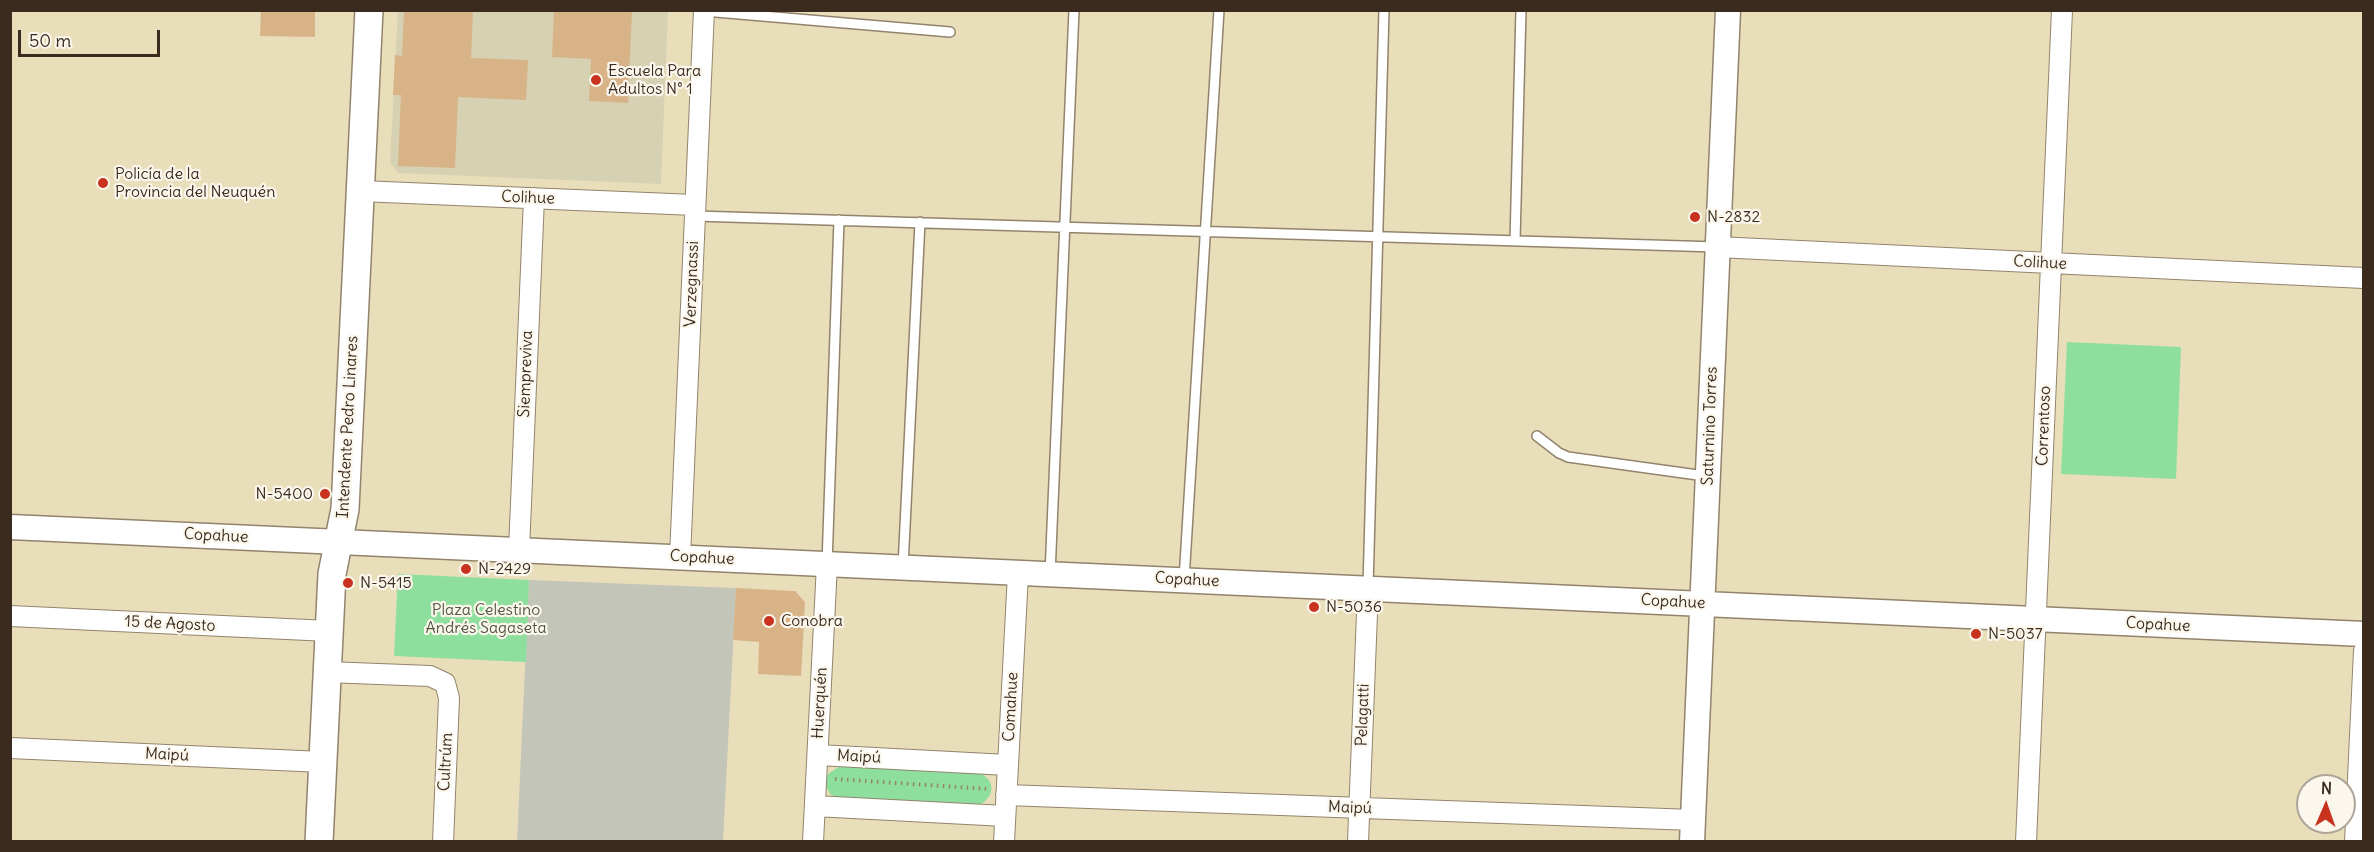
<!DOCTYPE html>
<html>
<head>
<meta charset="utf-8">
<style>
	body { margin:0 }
	#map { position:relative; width:2374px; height:852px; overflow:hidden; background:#e9deba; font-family:Delius,sans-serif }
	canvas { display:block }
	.frame { position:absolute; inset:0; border:12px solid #3b2a1e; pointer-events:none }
	.north { position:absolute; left:2296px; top:774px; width:60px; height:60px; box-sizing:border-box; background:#fbf7ec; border:2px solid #aea59a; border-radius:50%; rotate:2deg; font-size:16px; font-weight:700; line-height:24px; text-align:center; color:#3b2a1e }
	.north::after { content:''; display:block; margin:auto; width:21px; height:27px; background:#c8321e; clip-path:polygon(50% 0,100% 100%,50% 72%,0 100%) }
	.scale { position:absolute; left:18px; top:30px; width:142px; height:27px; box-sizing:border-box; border:3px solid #3b2a1e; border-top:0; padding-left:8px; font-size:18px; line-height:21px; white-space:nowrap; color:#3b2a1e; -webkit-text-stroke:4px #fbf7ec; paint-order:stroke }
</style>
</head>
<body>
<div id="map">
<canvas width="2374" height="852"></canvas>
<div class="frame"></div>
<div class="north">N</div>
<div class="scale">50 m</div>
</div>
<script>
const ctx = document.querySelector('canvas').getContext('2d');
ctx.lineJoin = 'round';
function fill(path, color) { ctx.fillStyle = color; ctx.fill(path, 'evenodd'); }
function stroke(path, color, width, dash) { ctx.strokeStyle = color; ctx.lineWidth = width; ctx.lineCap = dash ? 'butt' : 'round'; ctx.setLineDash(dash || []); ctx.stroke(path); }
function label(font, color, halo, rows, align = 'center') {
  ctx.font = font + ' Delius,sans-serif'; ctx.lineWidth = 4.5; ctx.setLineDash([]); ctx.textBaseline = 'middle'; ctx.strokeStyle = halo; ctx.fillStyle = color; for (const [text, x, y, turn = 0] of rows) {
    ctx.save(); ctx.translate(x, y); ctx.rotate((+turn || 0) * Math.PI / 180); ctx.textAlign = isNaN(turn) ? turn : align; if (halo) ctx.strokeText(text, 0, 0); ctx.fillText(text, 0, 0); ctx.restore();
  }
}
const built = new Path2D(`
	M398,11H668L661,184L398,173L390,162Z`);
const industrial = new Path2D(`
	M529,580L736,588L723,841L517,842Z`);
const green = new Path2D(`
	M2067,342L2181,347L2176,479L2061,474Z
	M398,574L529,580L526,662L394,656Z
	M840,766L980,773C996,781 995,797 979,805L840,799L830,794L825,784L828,774Z`);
const building = new Path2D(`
	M261,10H315V37L260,36Z
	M404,10H473L471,58L528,60L526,100L458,97L455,168L398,166L401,95H393L395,55L402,56Z
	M554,10H632L628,103L589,101L591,59L552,57Z
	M736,588L795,591L805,602L801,676L758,674L759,642L733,640Z`);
const path = new Path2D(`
	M835,779L989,789`);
const service = new Path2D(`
	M704,11L950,32
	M695,216L1717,247
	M1515,241L1521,10
	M1537,436L1559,453L1568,457L1705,476
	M827,564L839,220
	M903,567L920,222
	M1050,574L1074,10
	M1184,580L1219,10
	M1368,587L1384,10`);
const minor = new Path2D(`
	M360,191L695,205
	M1717,247L2364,278
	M519,550L534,198
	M680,557L704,10
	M10,616L329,631
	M327,672L430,676L445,683L449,698L443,842
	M10,748L323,762
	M818,755L1008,765
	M1006,795L1693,820
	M815,806L1005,816
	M813,842L827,564
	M1004,842L1018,573
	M1358,842L1368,588
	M2026,842L2062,10
	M2355,842L2364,651`);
const tertiary = new Path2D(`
	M10,527L2364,634
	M1692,842L1728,10`);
const secondary = new Path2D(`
	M319,842L332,574L345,509L369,10`);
const markers = [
	[596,80,6,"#c8321e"],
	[103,183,6,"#c8321e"],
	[1695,217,6,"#c8321e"],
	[325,494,6,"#c8321e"],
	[466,569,6,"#c8321e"],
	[348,583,6,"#c8321e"],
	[1314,607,6,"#c8321e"],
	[769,621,6,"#c8321e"],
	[1976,634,6,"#c8321e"]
];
const poiNames = [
	["Escuela Para",608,71],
	["Adultos N° 1",608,89],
	["Policía de la",115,174],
	["Provincia del Neuquén",115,192],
	["N-2832",1707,217],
	["N-5400",313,494,"right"],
	["N-2429",478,569],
	["N-5415",360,583],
	["N-5036",1326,607],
	["Conobra",781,621],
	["N-5037",1988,634]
];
const streetNames = [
	["Colihue",528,198,2],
	["Colihue",2040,263,3],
	["Verzegnassi",692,284,-88],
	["Siempreviva",526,374,-88],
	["Saturnino Torres",1710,426,-88],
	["Correntoso",2044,426,-88],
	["Intendente Pedro Linares",348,427,-87],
	["Copahue",216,536,3],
	["Copahue",702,558,3],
	["Copahue",1187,580,3],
	["Copahue",1673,602,3],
	["15 de Agosto",170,624,3],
	["Copahue",2158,625,3],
	["Huerquén",820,703,-87],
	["Comahue",1011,707,-87],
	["Pelagatti",1363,715,-88],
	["Maipú",167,755,3],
	["Maipú",859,757,3],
	["Cultrúm",446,762,-87],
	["Maipú",1350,808,2]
];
const parkNames = [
	["Plaza Celestino",486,610],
	["Andrés Sagaseta",486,628]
];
fill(built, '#d6d1b2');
fill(industrial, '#c4c5b9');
fill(green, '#8edf9e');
fill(building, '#d7b387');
stroke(service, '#92846c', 12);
stroke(minor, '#92846c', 22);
stroke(tertiary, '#92846c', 27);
stroke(secondary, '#92846c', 30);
stroke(path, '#92846c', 4, [1.5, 4.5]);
stroke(service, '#fff', 9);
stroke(minor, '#fff', 20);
stroke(tertiary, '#fff', 24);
stroke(secondary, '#fff', 27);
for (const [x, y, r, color] of markers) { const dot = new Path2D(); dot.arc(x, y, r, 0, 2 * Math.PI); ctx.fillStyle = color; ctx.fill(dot); stroke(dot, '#fbf7ec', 2); }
label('16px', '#3b2a1e', '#fbf7ec', poiNames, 'left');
label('16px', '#3b2a1e', '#fbf7ec', streetNames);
label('16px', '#50573e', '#fbf7ec', parkNames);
</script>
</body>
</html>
